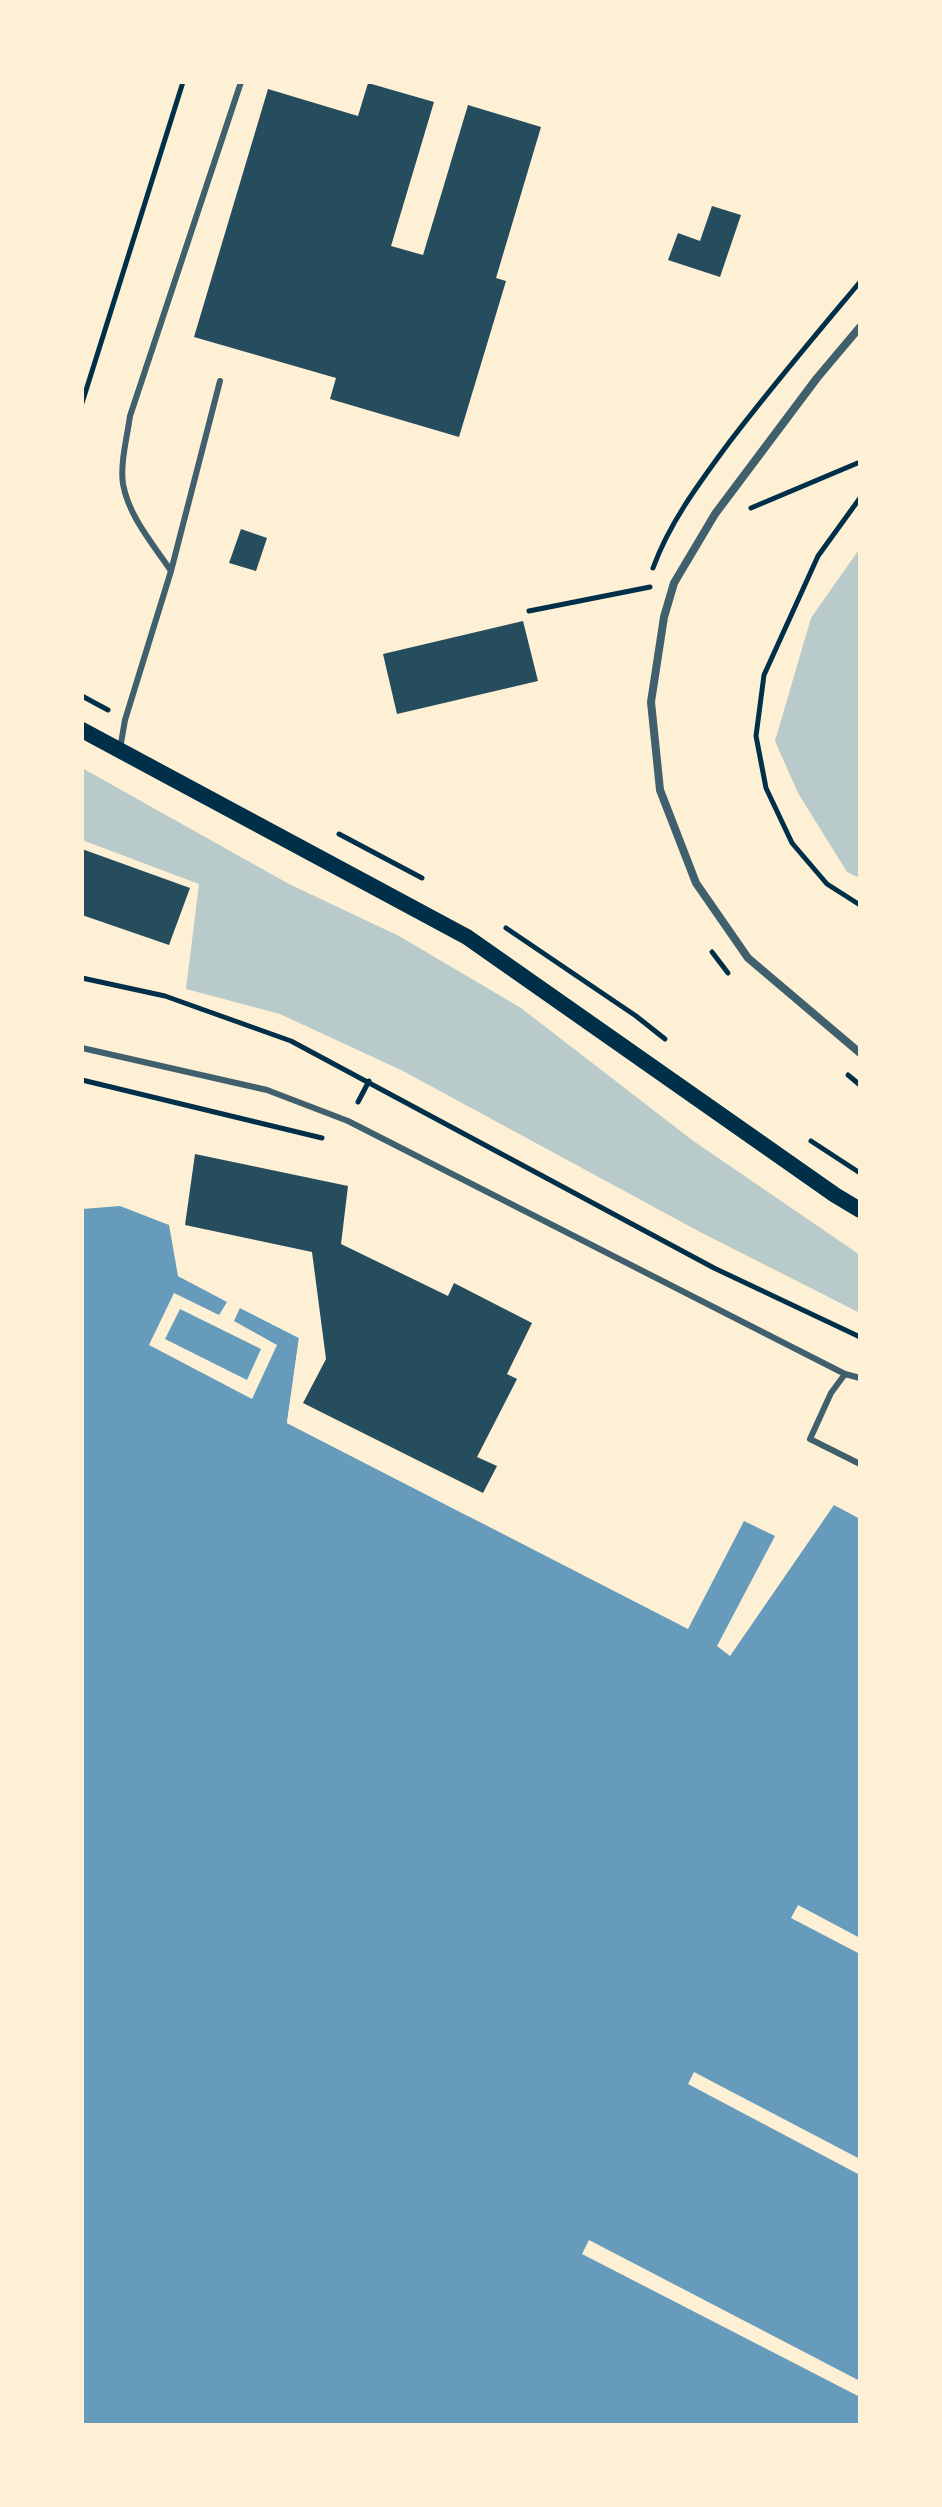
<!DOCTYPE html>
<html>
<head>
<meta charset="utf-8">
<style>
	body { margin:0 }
	#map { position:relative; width:942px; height:2507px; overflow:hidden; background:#fdf0d5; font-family:"Titillium Web",sans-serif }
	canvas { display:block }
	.frame { position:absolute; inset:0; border:84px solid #fdf0d5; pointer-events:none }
</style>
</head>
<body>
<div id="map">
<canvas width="942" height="2507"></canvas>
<div class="frame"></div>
</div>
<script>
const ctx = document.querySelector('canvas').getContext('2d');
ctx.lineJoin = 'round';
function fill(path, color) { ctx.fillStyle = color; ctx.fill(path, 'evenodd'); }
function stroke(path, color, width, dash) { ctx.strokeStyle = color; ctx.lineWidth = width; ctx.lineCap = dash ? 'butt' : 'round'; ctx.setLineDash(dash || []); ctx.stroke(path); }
const green = new Path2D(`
	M860,548V878L847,872L798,793L775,741L811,618Z
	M82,768L289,884L399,936L521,1008L692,1140L860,1255V1313L700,1232L403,1071L280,1014L186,989L199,884L82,840Z`);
const water = new Path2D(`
	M120,1206L169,1225L178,1276L299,1338L287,1423L688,1629L744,1521L775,1536L717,1646L730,1656L834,1505L860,1519V2425H82V1209Z`);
const pier = new Path2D(`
	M179,1263L181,1273L302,1336L291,1421L472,1514L470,1517L287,1423L299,1338L240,1308L234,1321L277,1345L252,1399L149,1345L174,1293L219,1315L227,1302L178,1276ZM180,1309L261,1349L247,1380L165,1339Z
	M798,1905L860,1938V1954L791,1918Z
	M694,2072L860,2159V2175L688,2084Z
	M589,2240L860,2381V2397L582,2254Z`);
const building = new Path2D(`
	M368,83L434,102L391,246L423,255L468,105L541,127L496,278L506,281L459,437L330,399L336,378L194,337L268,89L358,116Z
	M712,206L741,215L720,277L668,260L678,233L700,241Z
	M241,529L267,538L256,571L229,563Z
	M523,621L538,681L397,714L383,654Z
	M82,849L190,888L169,945L82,915Z
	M195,1154L348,1186L341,1244L448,1296L454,1283L532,1323L507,1374L517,1379L477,1457L497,1466L483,1493L303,1403L326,1359L312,1252L185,1225Z`);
const path = new Path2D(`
	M82,403L183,82
	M860,498L818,556L764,675L756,736L766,788L792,843L827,884L860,905
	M751,508L860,462
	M653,568C669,524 697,486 725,448C768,391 814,337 860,282
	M529,611L650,587
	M82,696L108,710
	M339,834L422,878
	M506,928L636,1016L665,1039
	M712,952L728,973
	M82,978L165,996L291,1041L714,1268L860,1337
	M848,1075L860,1085
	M82,1080L322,1138
	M358,1102L369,1081
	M811,1141L860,1173`);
const service = new Path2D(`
	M171,571C153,544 129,517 123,484C120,463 127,438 130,416L241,82
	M120,749L125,720L171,571L220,381
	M82,1048L267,1090L348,1121L845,1374L860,1378
	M845,1374L831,1393L810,1439L860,1464`);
const minor = new Path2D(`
	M860,327L817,378L715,514L674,583L664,617L651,702L660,790L696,883L748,958L860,1053`);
const secondary = new Path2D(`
	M82,730L467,937L835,1195L860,1210`);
fill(green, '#b9caca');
fill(water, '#669bbc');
fill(pier, '#fdf0d5');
fill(building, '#264d5e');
stroke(path, '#003049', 5);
stroke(service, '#3f606c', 6);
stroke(minor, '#3f606c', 8);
stroke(secondary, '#003049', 16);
</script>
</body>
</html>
